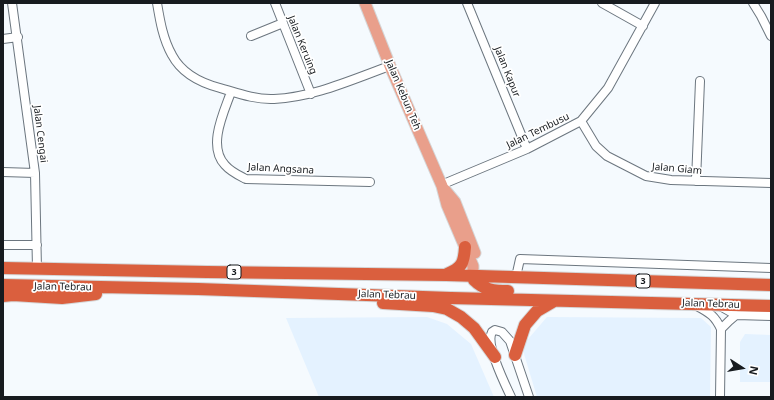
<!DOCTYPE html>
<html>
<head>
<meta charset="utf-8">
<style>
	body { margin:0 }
	#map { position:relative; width:774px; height:400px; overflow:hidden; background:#f5fafe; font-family:"Noto Sans",sans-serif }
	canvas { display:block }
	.frame { position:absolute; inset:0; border:4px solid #171b1f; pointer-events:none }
	.north { position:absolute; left:722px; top:348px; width:40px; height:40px; -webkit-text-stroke:3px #fff; paint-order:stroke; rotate:102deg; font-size:11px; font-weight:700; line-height:16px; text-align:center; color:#171b1f }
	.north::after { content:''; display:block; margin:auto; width:14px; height:18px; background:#171b1f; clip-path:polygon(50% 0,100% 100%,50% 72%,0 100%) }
</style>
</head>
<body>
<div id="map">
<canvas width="774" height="400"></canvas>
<div class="frame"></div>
<div class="north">N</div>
</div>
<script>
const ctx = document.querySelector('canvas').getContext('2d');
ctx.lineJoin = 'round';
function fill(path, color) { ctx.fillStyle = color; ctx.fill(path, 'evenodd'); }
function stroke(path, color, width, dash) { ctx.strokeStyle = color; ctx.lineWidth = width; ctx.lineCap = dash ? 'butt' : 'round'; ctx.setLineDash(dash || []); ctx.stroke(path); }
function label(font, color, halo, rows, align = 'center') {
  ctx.font = font + ' "Noto Sans",sans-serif'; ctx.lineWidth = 3.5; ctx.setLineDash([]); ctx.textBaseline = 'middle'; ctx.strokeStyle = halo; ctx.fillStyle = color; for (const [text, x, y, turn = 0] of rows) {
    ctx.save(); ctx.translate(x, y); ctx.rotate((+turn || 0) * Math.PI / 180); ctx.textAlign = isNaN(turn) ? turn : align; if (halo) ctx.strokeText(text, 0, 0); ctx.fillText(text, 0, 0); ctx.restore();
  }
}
const built = new Path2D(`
	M427,317L447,324L471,344L494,397H319L286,318Z
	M547,317L701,318L711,327L710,397H537L524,354L523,345Z
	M745,334L771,335V382H740V342Z`);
const minor = new Path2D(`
	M12,3L35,173L37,269
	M157,3C160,21 163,39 172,55C182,74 201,83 220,88C237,93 256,100 274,99C315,97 353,79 390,66
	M275,3L311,94
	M467,3L527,149
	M602,3L643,26
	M753,3L761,16L771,36
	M251,36L283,23
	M3,39L18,37
	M231,92C224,112 207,146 225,165C231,172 238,175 246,179L370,182
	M581,121L596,146L607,156L646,176L671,180L771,183
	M3,172L35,173
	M696,181L700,81
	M441,185L527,149L581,121L608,88L655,3
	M3,245H37
	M516,277L520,259L771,268
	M697,306C710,313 715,316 721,329L720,397
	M720,306L736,315L771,316
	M721,329L729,321L736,315
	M511,397C505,384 485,344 492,332L495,330L502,332L510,341L529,397`);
const major = new Path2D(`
	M365,3L390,66L442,186L447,205L473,266V276
	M445,190L455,202L475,253`);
const highway = new Path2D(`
	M3,268L207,272L446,275L771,285
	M447,274C462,268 464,263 465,247
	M473,276L474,280C484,290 494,291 508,291
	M3,285L198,289L451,298L771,306
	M3,296L13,295L62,298L96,294
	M383,303L433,306L447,309L461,317L474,328L495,357
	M515,355L525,325L537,311L554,301`);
const shields = [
	[234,272,14],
	[643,281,14]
];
const shieldNames = [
	["3",234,272],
	["3",643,281]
];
const streetNames = [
	["Jalan Keruing",302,45,68],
	["Jalan Kapur",507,72,68],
	["Jalan Kebun Teh",403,95,67],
	["Jalan Tembusu",538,131,-26],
	["Jalan Cengai",40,134,83],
	["Jalan Angsana",281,169,3],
	["Jalan Giam",677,169,5],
	["Jalan Tebrau",63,287,1],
	["Jalan Tebrau",387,295,2],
	["Jalan Tebrau",711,304,2]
];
fill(built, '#e4f2ff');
stroke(minor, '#6c767f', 10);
stroke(major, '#d5d6d7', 13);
stroke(highway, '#d5d6d7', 14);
stroke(minor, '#fff', 8);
stroke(major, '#e99f8b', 11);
stroke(highway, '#da5f3e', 12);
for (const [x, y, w] of shields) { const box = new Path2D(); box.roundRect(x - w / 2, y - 7, w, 14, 3); ctx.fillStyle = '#fff'; ctx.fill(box); stroke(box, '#171b1f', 1); }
label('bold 9px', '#171b1f', null, shieldNames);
label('10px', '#171b1f', '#fff', streetNames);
</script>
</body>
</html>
